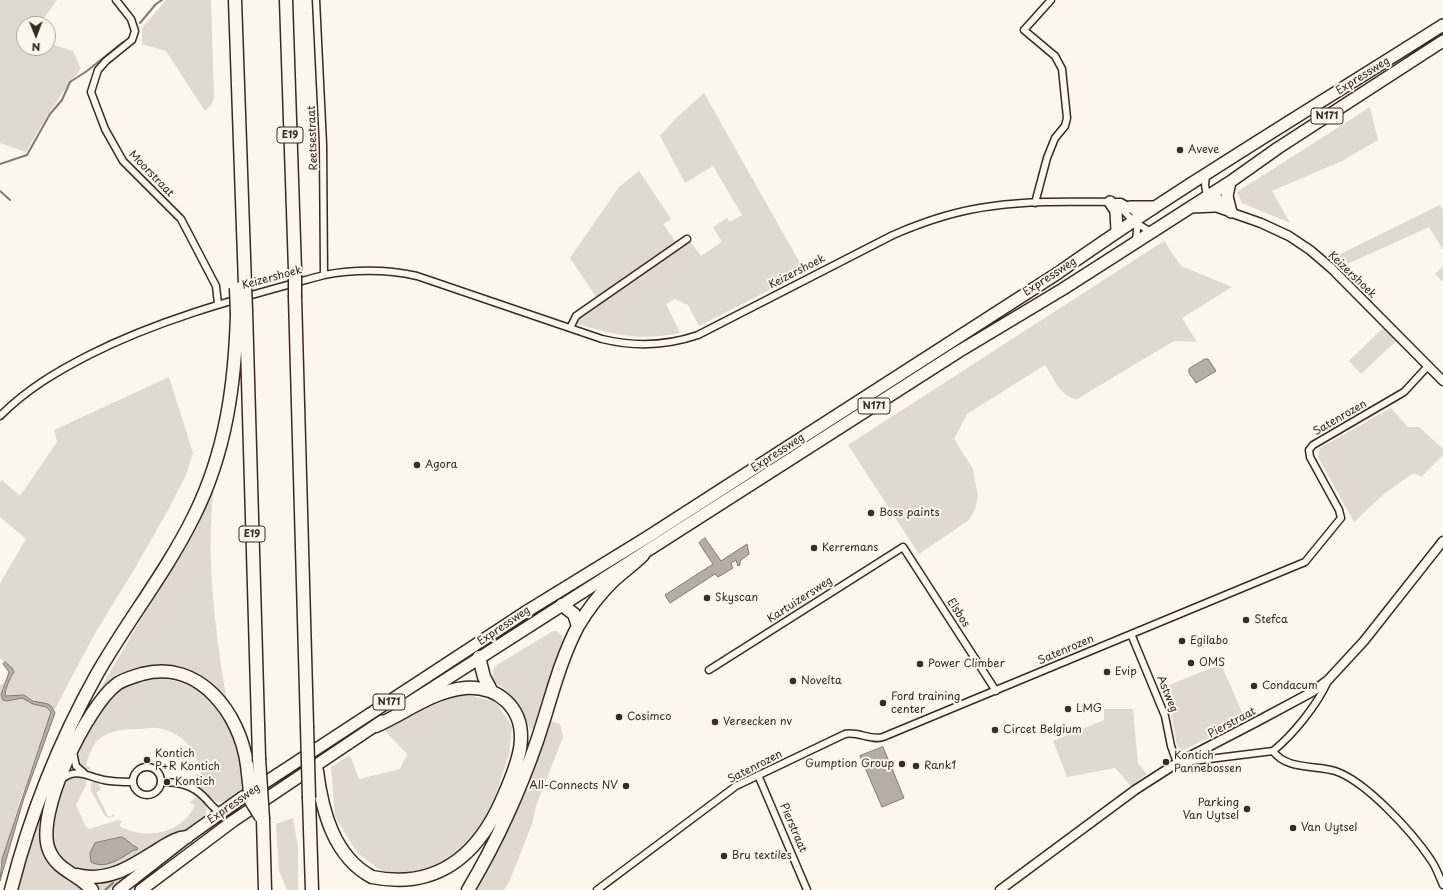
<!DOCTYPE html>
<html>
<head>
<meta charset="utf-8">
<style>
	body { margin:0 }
	#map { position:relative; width:1443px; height:890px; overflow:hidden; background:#fbf7ec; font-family:"Playpen Sans",sans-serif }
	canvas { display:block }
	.north { position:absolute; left:16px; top:16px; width:40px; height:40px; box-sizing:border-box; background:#fbf7ec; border:1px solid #aea59a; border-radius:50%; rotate:179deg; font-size:11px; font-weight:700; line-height:16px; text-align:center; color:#3b2a1e }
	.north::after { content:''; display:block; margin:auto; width:14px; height:18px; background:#3b2a1e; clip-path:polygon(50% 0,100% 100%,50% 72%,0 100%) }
</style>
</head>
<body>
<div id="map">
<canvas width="1443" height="890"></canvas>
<div class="north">N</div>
</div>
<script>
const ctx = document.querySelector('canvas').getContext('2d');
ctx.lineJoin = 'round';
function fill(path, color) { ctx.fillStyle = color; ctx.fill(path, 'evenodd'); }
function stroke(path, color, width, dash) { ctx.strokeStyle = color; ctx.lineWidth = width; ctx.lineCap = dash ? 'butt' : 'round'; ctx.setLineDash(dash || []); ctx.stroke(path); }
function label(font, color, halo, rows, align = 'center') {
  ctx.font = font + ' "Playpen Sans",sans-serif'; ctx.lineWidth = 4; ctx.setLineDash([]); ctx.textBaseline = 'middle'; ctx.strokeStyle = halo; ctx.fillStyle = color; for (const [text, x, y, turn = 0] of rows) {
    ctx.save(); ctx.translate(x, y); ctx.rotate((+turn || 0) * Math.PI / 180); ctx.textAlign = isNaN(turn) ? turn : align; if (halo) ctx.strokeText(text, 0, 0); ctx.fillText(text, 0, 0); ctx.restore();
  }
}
const green = new Path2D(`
	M0,0H57L40,24H24V48H48V43L73,51L81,69C59,94 42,124 26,152L0,143Z
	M166,0H211L214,98L211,105L205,111L166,51L142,44V28Z
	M704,93L805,272L699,326L688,305L675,299L666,304L680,333C640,341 613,335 575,323L587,310L689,240L701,256L722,242L713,227L727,218L730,222L742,215L713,166L685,183L660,136L674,120Z
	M1370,107L1378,140L1342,161L1272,191L1290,223L1242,203L1237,192Z
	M639,171L671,219L663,224L676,242L597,298L570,258L619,187Z
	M1440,205L1443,211V250L1429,227L1341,267L1332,258Z
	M1164,241L1181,266L1232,287L1182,318L1197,342L1175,341L1167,345L1077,399C1060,397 1054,378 1045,365L967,414L954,439L973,469L978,497L975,509L969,520L919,554L848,445Z
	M1443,266V282L1435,274Z
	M1383,328L1396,341L1361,374L1349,361Z
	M169,377L193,453L186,475L167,512L135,568L94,635L55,709C46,705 34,700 24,695L6,697L9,680L14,672L0,658V583L26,539L0,517V482L2,480L20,496L57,442L54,430Z
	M1391,408L1408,427H1419L1443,449V455L1421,477L1416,474H1412L1385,493L1354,522L1318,457L1320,448Z
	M213,485L214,486C205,556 215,627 226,697H224C217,691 210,682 201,677C150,649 118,674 86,713L174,563Z
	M553,631H557L562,636L563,645L536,726L531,730L515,700L505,689L492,681L493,670L495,666Z
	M1221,664L1245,719L1182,751L1180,750L1177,746L1171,713L1162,688Z
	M160,678C212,685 229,716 242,763L241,764L244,788C212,812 222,803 194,785L195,775L201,774C198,751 182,732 158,728C151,727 143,729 137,729C107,730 93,735 86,766L91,768L90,770H85C80,766 76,761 77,754C77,736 109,697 124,687C135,680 147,679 160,678Z
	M5,683L1,695L7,701L22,697L33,704L46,707L51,712L20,801L0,866V685Z
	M464,694L496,702L512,727L509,754L486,824L437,871L413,877L384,872L357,853L335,816L331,767L350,755L359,779L400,769L407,754L385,731L422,709Z
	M1104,709H1133L1138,763L1147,774L1131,786L1115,768L1067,777L1053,741L1104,720Z
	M550,721L560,724L563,737L536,806L532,824L509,882L504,890H474Z
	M79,775L86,778V785L76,805L86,827L89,829L118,820L122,821L119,826C146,840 181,835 195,805L190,803L196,796L200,797C204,801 209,806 206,813C204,819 130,866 121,869C109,872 94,872 81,874L55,855L49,834L62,783L72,776Z
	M95,781L98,783L101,790L96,792L108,816L111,817L113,814L115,816L110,818L105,816L91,791V783Z
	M293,818L298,848V890H287L279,871L276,824Z
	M38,819C41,825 37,838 40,846C49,877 64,872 85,890H18Z
	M124,877L110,890H98L94,883Z`);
const water = new Path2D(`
	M1205,359H1208L1216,371L1196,383L1189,373V369Z
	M705,538L721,561L747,544L749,554L740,561V565L738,566L736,560L731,563L733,568L718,577L715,574L670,603L665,595L713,564L699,543Z
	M5,662L12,668L14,672C9,679 6,688 5,696L24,695L33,701L48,704L52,707L55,713L23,801L0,881L2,859L51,712L46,707L33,704L22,698L7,701L3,700L1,695L9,672L3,664Z
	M883,747L904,798L882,807L860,756Z
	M122,837C128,840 132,846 138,848L137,850H134C121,858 106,870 91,862L90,853L95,843Z`);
const stream = new Path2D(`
	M140,23L156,4L162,0
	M0,164L27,155L50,114L62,100L70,82L87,71L123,42
	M0,191L10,200
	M105,890L113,883`);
const minor = new Path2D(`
	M116,0L131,19L135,31L132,40L106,61L98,70L91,92L105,129L123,161L181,219L216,286L218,304
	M316,0L323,144L324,275
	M1206,174L1205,185L1207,196
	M1035,203L1047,158L1055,138L1065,126L1067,118L1062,69L1055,56L1024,30L1051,0
	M1115,205L1121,208L1133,221L1151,232
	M570,328L576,316L687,239
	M0,416C27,389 56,372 89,355C164,317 244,297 324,275C357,269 385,269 417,276L602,339C635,347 666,346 698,335L893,235C925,221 959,210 993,206C1035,200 1079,202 1121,202L1130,207L1138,217L1136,241
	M1131,634L1165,716L1171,746L1177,763L1273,751C1293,735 1317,705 1328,681
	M709,670L903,547L996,691
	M1273,751C1286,770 1316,765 1335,771C1366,781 1413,833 1431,860C1436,867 1439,876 1443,885
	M73,752L76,766L84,773
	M133 781a14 14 0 1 1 28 0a14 14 0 1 1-28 0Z
	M758,775L807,890
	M62,779C77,767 88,777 104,780C114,782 123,782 133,782
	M161,782C179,782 193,785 205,798C210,803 214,809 221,813
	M597,890L736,786L845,734C858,731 871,741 883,737L1305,562L1341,518L1339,510L1310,457L1309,450L1313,445L1404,392L1428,366`);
const tertiary = new Path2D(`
	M1213,192L1227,210
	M1212,203L1218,208L1261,223L1289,236L1310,250L1331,268L1443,381
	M1000,890L1135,790L1177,763L1256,722L1312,692L1328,680L1364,641L1443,541`);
const trunk = new Path2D(`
	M1230,182L1227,196L1231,212
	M1110,202L1116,211L1117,231
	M1130,207H1155
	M1191,207L1215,206
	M406,705L958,352L1063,289L1230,182L1278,148L1443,41
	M119,890L187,837L243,797L524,613L646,538L1058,273C1183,185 1314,107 1443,25
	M141,890L233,821L382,721`);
const motorway = new Path2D(`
	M235,0L245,285
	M286,0L295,270
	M295,297L307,726
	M246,311L259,758
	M562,605L574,614L578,626
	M479,657L484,677L492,692
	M317,771C322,811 334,857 372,877C437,890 477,855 501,802C514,772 536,729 506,701C495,691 480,687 465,688C433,691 405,713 376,726
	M309,798L312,890
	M263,819L265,890
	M77,875C109,883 133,865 159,849C169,843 176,838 187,837
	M11,890C30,815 59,742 97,674C128,620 167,571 194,516C226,452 235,384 237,314
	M92,890C79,874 57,871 49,850C34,814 87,706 117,684C124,679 133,677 142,674C199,659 240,713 247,765
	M468,890C496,843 519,793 537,741C550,703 559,662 578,626C587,611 599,595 611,583C621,573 633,565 643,555`);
const motorwayBridge = new Path2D(`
	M295,270V297
	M245,285L246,311
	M236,288L237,314
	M307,726L309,798
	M259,758L263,819
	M247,765L251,801L261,817`);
const markers = [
	[1180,150,4,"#3b2a1e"],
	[417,465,4,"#3b2a1e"],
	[871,513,4,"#3b2a1e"],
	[814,548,4,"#3b2a1e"],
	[707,598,4,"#3b2a1e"],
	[1246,620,4,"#3b2a1e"],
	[1182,641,4,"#3b2a1e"],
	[1191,663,4,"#3b2a1e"],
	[920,664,4,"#3b2a1e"],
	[1107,672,4,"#3b2a1e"],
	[793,681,4,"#3b2a1e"],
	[1254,686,4,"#3b2a1e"],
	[883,703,4,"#3b2a1e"],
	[1068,709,4,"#3b2a1e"],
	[619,717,4,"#3b2a1e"],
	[715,722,4,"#3b2a1e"],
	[995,730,4,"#3b2a1e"],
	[147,760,4,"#3b2a1e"],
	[1166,762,4,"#3b2a1e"],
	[902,764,4,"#3b2a1e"],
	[916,766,4,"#3b2a1e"],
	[167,782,4,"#3b2a1e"],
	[626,786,4,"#3b2a1e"],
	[1247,809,4,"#3b2a1e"],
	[1293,828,4,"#3b2a1e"],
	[724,856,4,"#3b2a1e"]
];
const shields = [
	[1327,116,32],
	[290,135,26],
	[874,406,32],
	[252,534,26],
	[389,702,32]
];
const shieldNames = [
	["N171",1327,116],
	["E19",290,135],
	["N171",874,406],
	["E19",252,534],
	["N171",389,702]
];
const streetNames = [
	["Expressweg",1363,76,-32],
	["Reetsestraat",313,138,-92],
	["Moorstraat",151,174,46],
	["Keizershoek",797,272,-27],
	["Keizershoek",1352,275,44],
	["Expressweg",1050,277,-33],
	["Keizershoek",272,278,-15],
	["Satenrozen",1340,418,-30],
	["Expressweg",778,453,-33],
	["Kartuizersweg",800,600,-33],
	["Elsbos",958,613,57],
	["Expressweg",504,626,-34],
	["Satenrozen",1066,650,-23],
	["Astweg",1167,694,68],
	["Pierstraat",1232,723,-28],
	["Satenrozen",755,767,-27],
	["Expressweg",234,804,-35],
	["Pierstraat",793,828,67]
];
const poiNames = [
	["Aveve",1188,150],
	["Agora",425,465],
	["Boss paints",879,513],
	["Kerremans",822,548],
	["Skyscan",715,598],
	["Stefca",1254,620],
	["Egilabo",1190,641],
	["OMS",1199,663],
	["Power Climber",928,664],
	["Evip",1115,672],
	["Novelta",801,681],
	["Condacum",1262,686],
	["Ford training",891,697],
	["center",891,710],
	["LMG",1076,709],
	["Cosimco",627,717],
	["Vereecken nv",723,722],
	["Circet Belgium",1003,730],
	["Kontich",155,754],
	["P+R Kontich",155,767],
	["Kontich",1174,756],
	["Pannebossen",1174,769],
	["Gumption Group",894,764,"right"],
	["Rank1",924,766],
	["Kontich",175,782],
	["All-Connects NV",618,786,"right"],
	["Parking",1239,803,"right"],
	["Van Uytsel",1239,816,"right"],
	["Van Uytsel",1301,828],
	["Bru textiles",732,856]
];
fill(green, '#dfd9ce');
fill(water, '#b6aea2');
stroke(water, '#85796d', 1);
stroke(stream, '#85796d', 2);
stroke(minor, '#3b2a1e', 9);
stroke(tertiary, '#3b2a1e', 11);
stroke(trunk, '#3b2a1e', 14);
stroke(motorway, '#3b2a1e', 15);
stroke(minor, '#fbf7ec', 6);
stroke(tertiary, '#fbf7ec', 8);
stroke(trunk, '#fbf7ec', 11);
stroke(motorway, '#fbf7ec', 12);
stroke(motorwayBridge, '#3b2a1e', 15, []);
stroke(motorwayBridge, '#fbf7ec', 12);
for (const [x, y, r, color] of markers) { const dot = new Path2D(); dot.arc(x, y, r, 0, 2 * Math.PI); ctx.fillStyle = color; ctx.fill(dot); stroke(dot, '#fbf7ec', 1.5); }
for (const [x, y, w] of shields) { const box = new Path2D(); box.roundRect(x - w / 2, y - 8, w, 16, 3); ctx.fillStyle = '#fbf7ec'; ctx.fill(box); stroke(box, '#3b2a1e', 1); }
label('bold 10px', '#3b2a1e', null, shieldNames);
label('11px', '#3b2a1e', '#fbf7ec', streetNames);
label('11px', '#3b2a1e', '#fbf7ec', poiNames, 'left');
</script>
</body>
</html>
